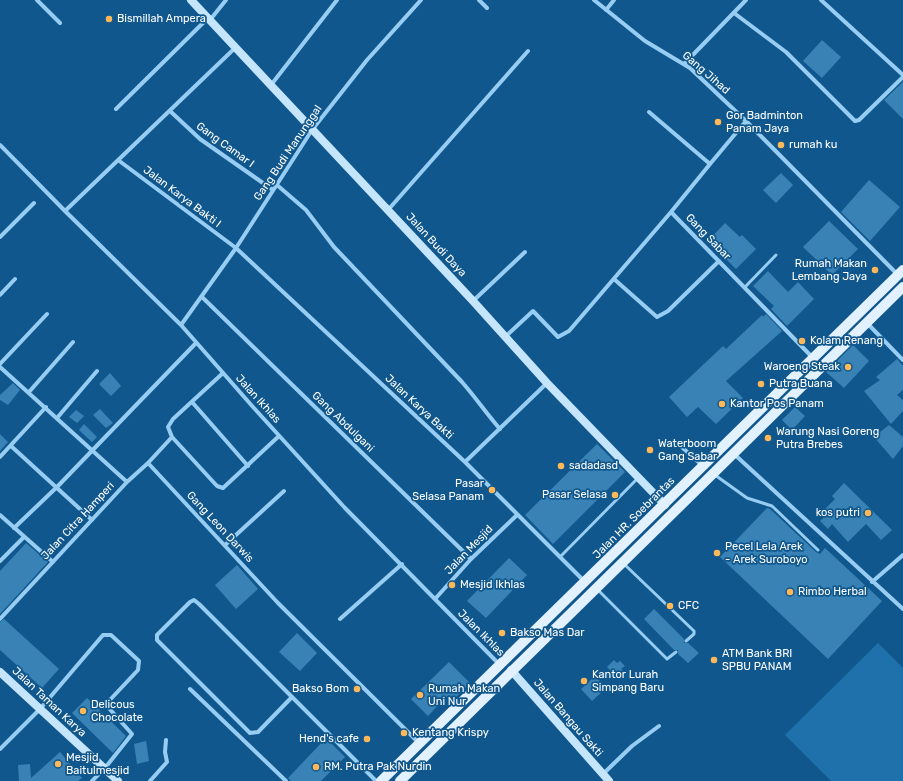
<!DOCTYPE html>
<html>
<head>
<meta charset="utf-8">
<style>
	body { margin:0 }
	canvas { display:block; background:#10578d }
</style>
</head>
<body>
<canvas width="903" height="781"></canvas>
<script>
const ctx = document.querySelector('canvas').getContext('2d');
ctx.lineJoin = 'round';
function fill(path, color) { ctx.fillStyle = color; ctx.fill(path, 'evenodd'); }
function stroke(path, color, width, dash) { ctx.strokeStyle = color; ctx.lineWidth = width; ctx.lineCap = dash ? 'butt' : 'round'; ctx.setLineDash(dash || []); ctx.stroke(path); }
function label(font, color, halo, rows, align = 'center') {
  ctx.font = font + ' Rubik,sans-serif'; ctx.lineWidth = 3.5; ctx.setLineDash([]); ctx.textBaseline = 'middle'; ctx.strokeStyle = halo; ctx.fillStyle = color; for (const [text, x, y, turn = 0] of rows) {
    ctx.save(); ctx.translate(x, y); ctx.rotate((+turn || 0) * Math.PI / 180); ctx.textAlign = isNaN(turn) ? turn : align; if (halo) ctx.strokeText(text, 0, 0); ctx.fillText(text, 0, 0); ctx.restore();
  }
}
const green = new Path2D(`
	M878,643L903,668V781H831L785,735Z`);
const building = new Path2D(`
	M822,40L841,57L822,78L803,61Z
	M903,82V119L884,100Z
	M781,173L793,185L776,203L763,190Z
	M869,180L900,207L870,241L841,212Z
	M829,221L858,249L832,275L803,247Z
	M725,223L740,237L742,235L756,249L736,269L722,255L724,254L709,240Z
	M768,271L788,292L798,282L814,299L787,326L771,309L774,306L753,286Z
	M766,314L782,331L726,381L743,398L716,424L698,407L687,417L669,397L723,346L726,349L762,315L763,317Z
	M853,345L869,361L844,388L826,372Z
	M897,359L903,366V390L897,395L903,400V411L891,424L864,391L880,380L876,377Z
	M110,373L121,386L111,396L99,384Z
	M13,383L20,390L8,405L0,400V395Z
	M795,407L805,416L792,430L782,420Z
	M100,409L113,423L106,428L93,415Z
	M76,410L84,416L77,423L69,417Z
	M84,424L97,437L92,442L79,430Z
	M889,425L903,437V446L893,459L874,437Z
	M0,434L8,442L0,451Z
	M597,444L625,472L553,544L525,515Z
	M844,483L892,530L881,540L866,524L848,542L832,524L828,529L820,521L828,514L824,510L835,499L832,496Z
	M767,508L770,509L816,552L820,554L825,548L882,601L828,659L720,557Z
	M26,543L48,562L0,614V571Z
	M509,558L527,575L486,618L467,601Z
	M237,565L258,589L236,609L215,585Z
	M654,609L684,639V643H688L699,653L688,663L678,654V650H674L644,619Z
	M4,619L59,669L42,688L0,650V622Z
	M297,633L317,653L300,671L279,652Z
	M614,660L617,663L620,661L625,666L621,669L625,672L619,679L607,667Z
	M449,662L470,683L452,701L447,696L428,716L411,699Z
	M593,678L594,680L597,678L606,688L592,701L581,689Z
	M87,698L126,736L113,753L72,713Z
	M326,738L345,757L321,781H291L288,778Z
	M146,741L149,761L137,764L134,744Z
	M60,752L82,778L78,781H19L18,765L30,764L31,778Z`);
const lane = new Path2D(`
	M745,287L776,255
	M715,475L747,498L772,506L818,550
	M560,557L638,478
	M624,564L694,631V634L686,641
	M598,590L667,659L676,652`);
const street = new Path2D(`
	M37,0L60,23
	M479,0L487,8
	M594,0L645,41L690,68L746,121L898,275
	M821,0L903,75
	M606,10L614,0
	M734,13L786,52L855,121L859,120L903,77
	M210,20L226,0
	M685,63L746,0
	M271,85L337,0
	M116,109L208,18
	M170,111L200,139L273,190
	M649,112L710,164L671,212L812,357
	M0,145L65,211L181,325L253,407L345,508L499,664
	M118,160L236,248L465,462L585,582
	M710,164L746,121
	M277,185L306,210L334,247L462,382C476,398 486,413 500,429
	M388,210L528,51
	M65,211L236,47
	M0,237L34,203
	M614,279L657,317L668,311L719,261
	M0,295L15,279
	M202,297L471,559
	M473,301L525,252
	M867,323L903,360
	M181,325L236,248L312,130L367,60L421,0
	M505,337L533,311L558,337L569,331L671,212
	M0,364L47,314
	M0,367L127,482
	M223,373L173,419L168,427L172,437L217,486L223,488L279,436
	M29,392L73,342
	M192,402L248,466
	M57,418L97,371
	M676,442L703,466
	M11,446L92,520
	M734,454L903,609
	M0,457L46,407
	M465,462L547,383
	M148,463L278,603L419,743
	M0,515L53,562
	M14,528L57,487L196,343
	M225,545L284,491
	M0,561L24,537
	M872,582L903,555
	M435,599L471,559L517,515
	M0,619L127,482L148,463L172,437
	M340,619L402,564
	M190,689L286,781
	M292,697L258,732L250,733L157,640V635L190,602L194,600L199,604L376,781
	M0,749L40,709L103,635H111L139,661L138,670L108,702L107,706L132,734L105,768L92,781
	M603,774L632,746L659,726
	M150,781L167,762L165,752L166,740`);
const secondary = new Path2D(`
	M191,0L473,301L547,383L665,505
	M511,670L609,781
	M0,672L118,781`);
const primary = new Path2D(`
	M381,781L903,270
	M400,781L903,287`);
const markers = [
	[109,19,4,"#ffb858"],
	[718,122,4,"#ffb858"],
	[781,145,4,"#ffb858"],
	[875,270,4,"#ffb858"],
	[802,341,4,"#ffb858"],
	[848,367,4,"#ffb858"],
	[761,384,4,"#ffb858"],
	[722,404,4,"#ffb858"],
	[768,438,4,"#ffb858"],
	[650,450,4,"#ffb858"],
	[561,466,4,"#ffb858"],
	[492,490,4,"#ffb858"],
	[615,495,4,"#ffb858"],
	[868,513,4,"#ffb858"],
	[717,553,4,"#ffb858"],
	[452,585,4,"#ffb858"],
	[790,592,4,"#ffb858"],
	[670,606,4,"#ffb858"],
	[502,633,4,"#ffb858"],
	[714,660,4,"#ffb858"],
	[584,681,4,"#ffb858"],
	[357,689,4,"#ffb858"],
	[420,695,4,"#ffb858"],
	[83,711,4,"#ffb858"],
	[404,733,4,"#ffb858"],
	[367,739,4,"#ffb858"],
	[58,764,4,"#ffb858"],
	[316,767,4,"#ffb858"]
];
const poiNames = [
	["Bismillah Ampera",117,19],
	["Gor Badminton",726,116],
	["Panam Jaya",726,129],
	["rumah ku",789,145],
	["Rumah Makan",867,264,"right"],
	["Lembang Jaya",867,277,"right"],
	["Kolam Renang",810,341],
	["Waroeng Steak",840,367,"right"],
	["Putra Buana",769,384],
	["Kantor Pos Panam",730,404],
	["Warung Nasi Goreng",776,432],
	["Putra Brebes",776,445],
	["Waterboom",658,444],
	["Gang Sabar",658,457],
	["sadadasd",569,466],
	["Pasar",484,484,"right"],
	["Selasa Panam",484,497,"right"],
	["Pasar Selasa",607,495,"right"],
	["kos putri",860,513,"right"],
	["Pecel Lela Arek",725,547],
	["- Arek Suroboyo",725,560],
	["Mesjid Ikhlas",460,585],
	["Rimbo Herbal",798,592],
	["CFC",678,606],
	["Bakso Mas Dar",510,633],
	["ATM Bank BRI",722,654],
	["SPBU PANAM",722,667],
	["Kantor Lurah",592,675],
	["Simpang Baru",592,688],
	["Bakso Bom",349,689,"right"],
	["Rumah Makan",428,689],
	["Uni Nur",428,702],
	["Delicous",91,705],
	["Chocolate",91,718],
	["Kentang Krispy",412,733],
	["Hend's cafe",359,739,"right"],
	["Mesjid",66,758],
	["Baitulmesjid",66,771],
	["RM. Putra Pak Nurdin",324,767]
];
const streetNames = [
	["Gang Jihad",706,73,41],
	["Gang Camar I",225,145,36],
	["Gang Budi Manunggal",288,153,-56],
	["Jalan Karya Bakti I",182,197,37],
	["Gang Sabar",708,237,46],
	["Jalan Budi Daya",436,245,47],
	["Jalan Ikhlas",258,399,48],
	["Jalan Karya Bakti",419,407,43],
	["Gang Abdulgani",343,422,44],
	["Jalan HR. Soebrantas",634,518,-45],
	["Jalan Citra Hamperi",78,521,-47],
	["Gang Leon Darwis",220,527,47],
	["Jalan Mesjid",469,550,-46],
	["Jalan Ikhlas",481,633,45],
	["Jalan Taman Karya",49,702,43],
	["Jalan Bangau Sakti",568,718,49]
];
fill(green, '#1e71aa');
fill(building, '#3882b6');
stroke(lane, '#97cdf3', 3);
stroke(street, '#97cdf3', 4);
stroke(secondary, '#c5e5fd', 8);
stroke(primary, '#e2f1ff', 10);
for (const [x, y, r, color] of markers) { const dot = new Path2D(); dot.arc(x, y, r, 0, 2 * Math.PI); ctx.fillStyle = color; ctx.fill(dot); stroke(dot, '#10578d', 1.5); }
label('11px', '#fff', '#10578d', poiNames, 'left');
label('11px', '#fff', '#10578d', streetNames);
</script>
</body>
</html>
